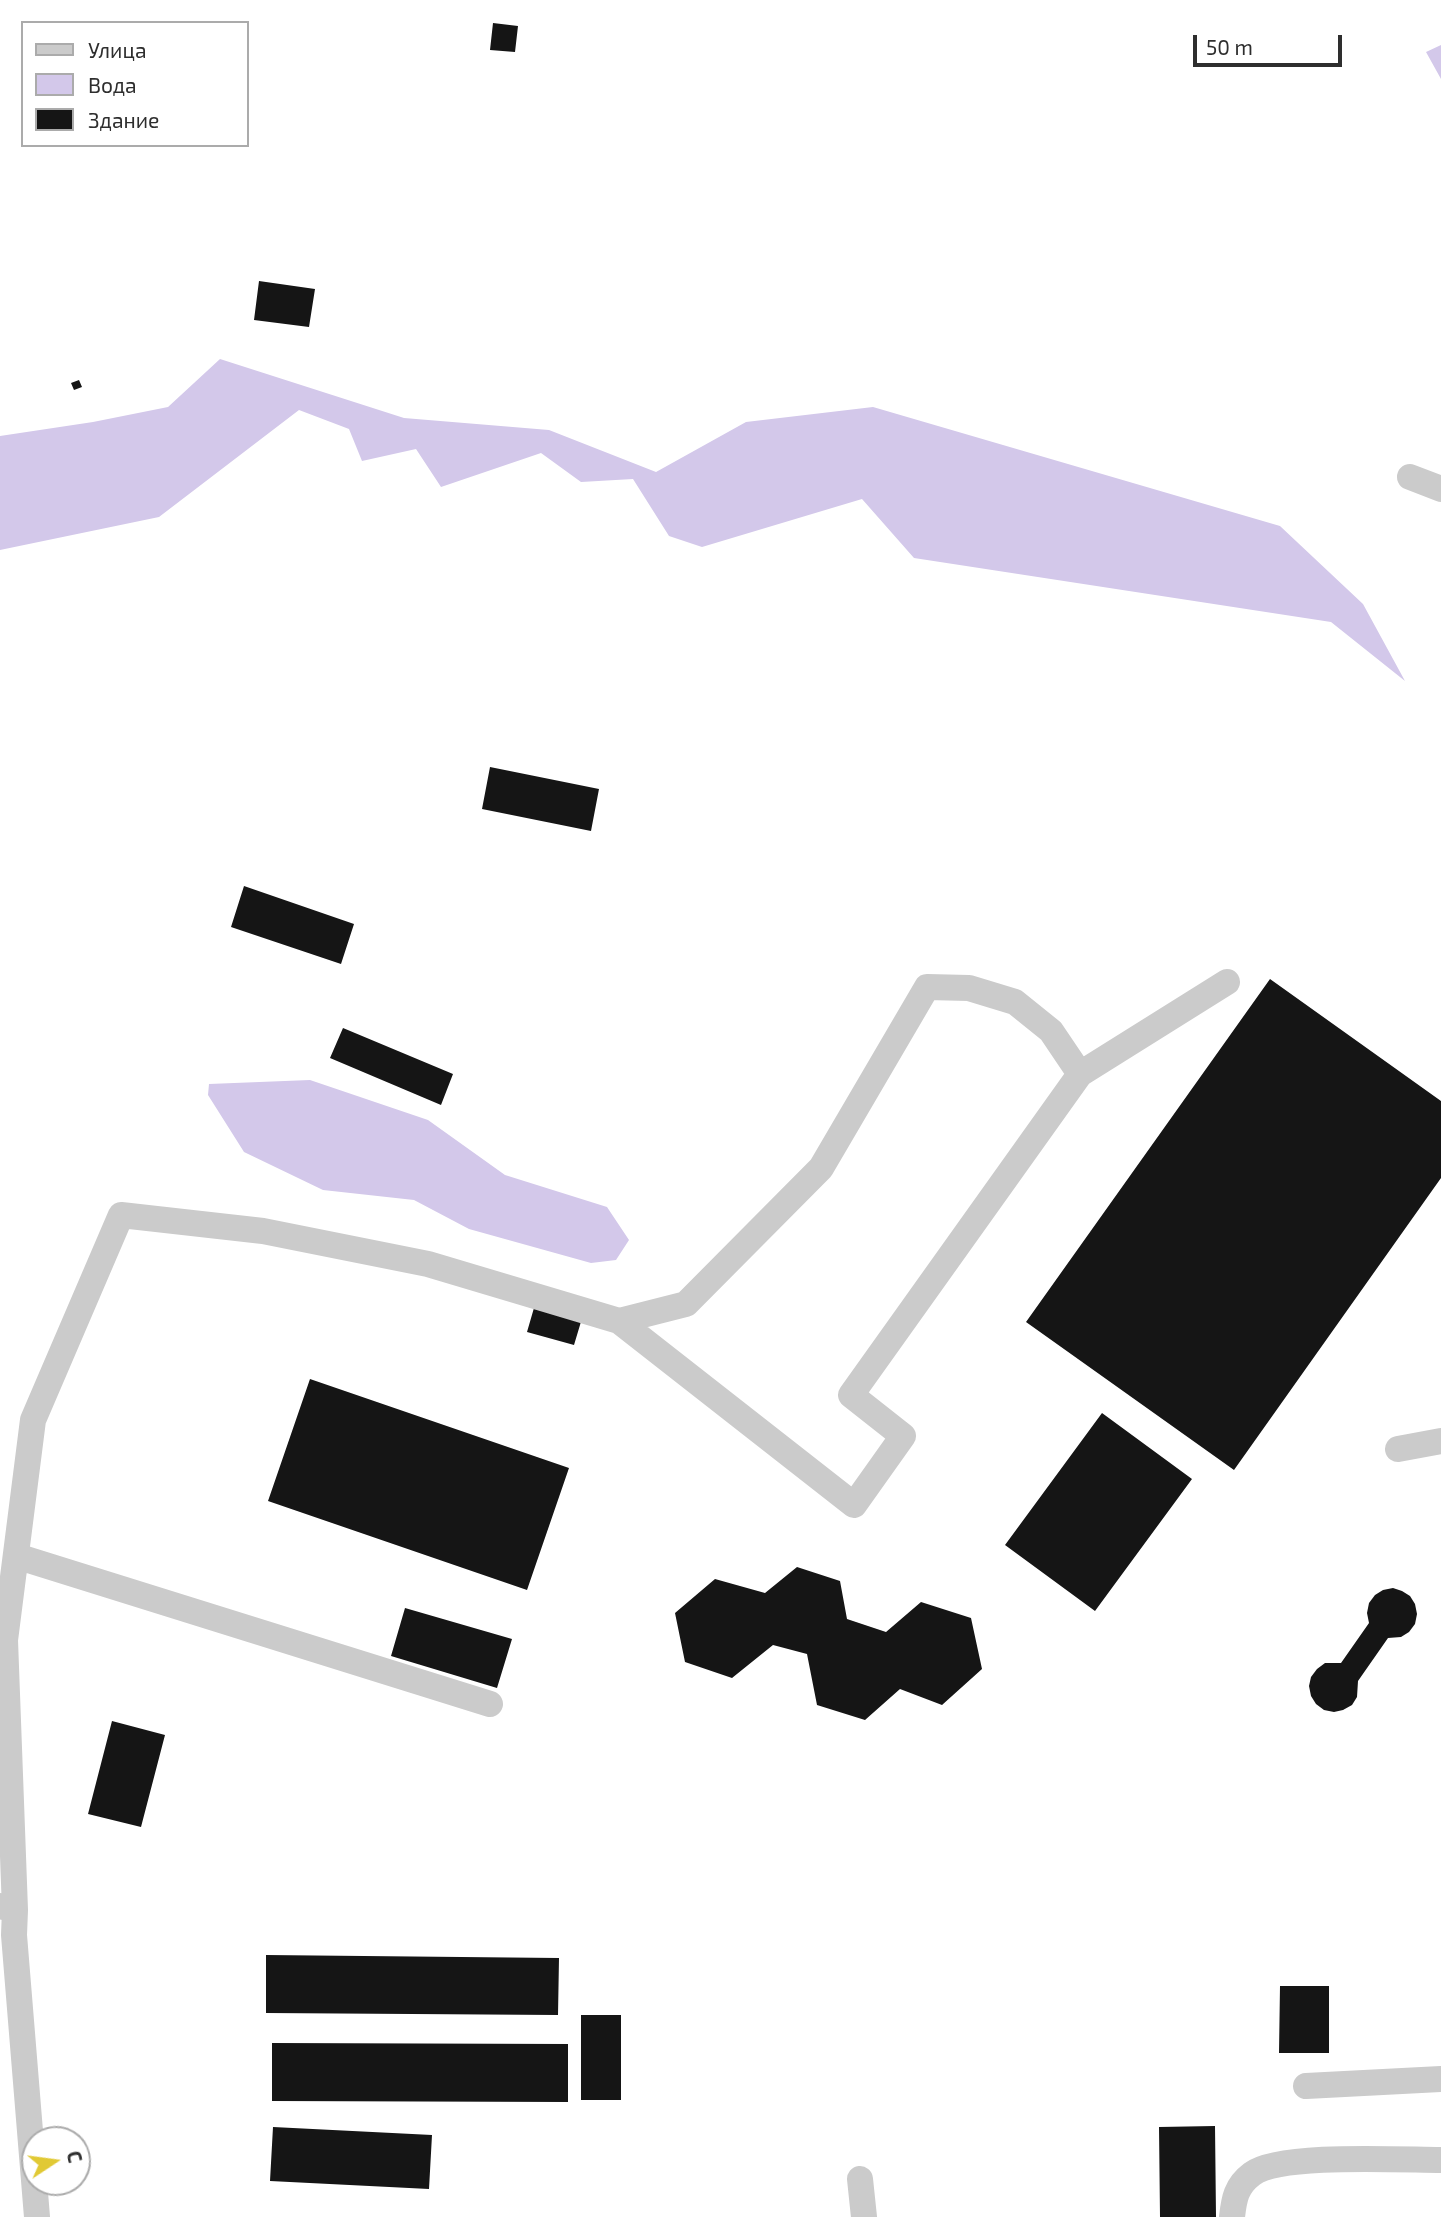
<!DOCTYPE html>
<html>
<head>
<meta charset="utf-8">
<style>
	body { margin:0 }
	#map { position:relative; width:1441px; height:2217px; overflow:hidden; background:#fff; font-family:"Exo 2",sans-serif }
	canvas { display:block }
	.legend { position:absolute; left:21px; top:21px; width:228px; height:126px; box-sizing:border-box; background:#fff; border:2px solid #ababab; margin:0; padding:9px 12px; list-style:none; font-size:21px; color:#2e2e2e }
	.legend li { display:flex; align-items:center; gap:14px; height:35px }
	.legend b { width:35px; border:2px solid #ababab }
	.north { position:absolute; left:21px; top:2126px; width:70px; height:70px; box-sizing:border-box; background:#fff; border:2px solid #ababab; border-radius:50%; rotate:77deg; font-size:19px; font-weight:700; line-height:28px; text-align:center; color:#2e2e2e }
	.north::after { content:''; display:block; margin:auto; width:24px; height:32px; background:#e1c934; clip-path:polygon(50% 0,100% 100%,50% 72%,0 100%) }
	.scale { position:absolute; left:1193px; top:35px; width:149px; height:32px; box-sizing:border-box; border:4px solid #2e2e2e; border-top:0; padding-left:9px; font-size:21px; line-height:24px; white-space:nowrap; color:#2e2e2e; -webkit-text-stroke:5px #fff; paint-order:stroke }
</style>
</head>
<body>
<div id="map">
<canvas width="1441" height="2217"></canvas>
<ul class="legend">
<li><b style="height:9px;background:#cbcbcb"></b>Улица</li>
<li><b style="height:19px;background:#d3c8ea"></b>Вода</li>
<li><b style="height:19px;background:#151515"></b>Здание</li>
</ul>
<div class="north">С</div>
<div class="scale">50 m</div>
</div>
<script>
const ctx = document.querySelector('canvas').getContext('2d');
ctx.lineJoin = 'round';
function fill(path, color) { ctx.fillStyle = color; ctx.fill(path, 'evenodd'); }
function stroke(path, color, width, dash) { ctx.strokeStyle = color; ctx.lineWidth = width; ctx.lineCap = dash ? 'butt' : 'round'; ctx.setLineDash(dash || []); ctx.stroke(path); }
const water = new Path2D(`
	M1441,45V79L1426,52Z
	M220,359L404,418L549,430L656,472L746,422L873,407L1280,526L1363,604L1405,681L1331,622L914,558L862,499L702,547L669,536L633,479L581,482L541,453L441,487L416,449L362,461L349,429L299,410L159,517L0,550V436L93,422L168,407Z
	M310,1080L428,1120L505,1175L607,1207L629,1240L616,1260L591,1263L469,1229L414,1200L323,1190L244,1152L208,1095L209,1084Z`);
const building = new Path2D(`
	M493,23L518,26L515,52L490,50Z
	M259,281L315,289L309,327L254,320Z
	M79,380L82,387L74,390L71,383Z
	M490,767L599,789L591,831L482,809Z
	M244,886L354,924L341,964L231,927Z
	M1270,979L1441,1101V1178L1234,1470L1026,1322Z
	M343,1028L453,1074L441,1105L330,1058Z
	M536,1301L583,1315L574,1345L527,1332Z
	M310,1379L569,1468L527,1590L268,1501Z
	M1102,1413L1192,1479L1095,1611L1005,1545Z
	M797,1567L840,1581L847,1619L886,1632L921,1602L971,1618L982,1669L942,1705L900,1689L865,1720L817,1705L807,1654L773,1645L732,1678L685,1662L675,1613L715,1579L765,1593Z
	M1393,1588L1402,1591L1410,1596L1415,1604L1417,1614L1415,1624L1409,1632L1401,1637L1388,1638L1358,1681L1357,1697L1352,1705L1343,1710L1334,1712L1324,1710L1316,1704L1311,1696L1309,1686L1311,1677L1317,1669L1325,1663H1341L1369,1623L1367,1613L1369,1603L1375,1595L1383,1590Z
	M405,1608L512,1639L497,1688L391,1656Z
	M112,1721L165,1735L141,1827L88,1814Z
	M266,1955L559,1958L558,2015L266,2013Z
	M1280,1986H1329V2053H1279Z
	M581,2015H621V2100H581Z
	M272,2043L568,2044V2102L272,2101Z
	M1215,2126L1216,2217H1160L1159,2127Z
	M273,2127L432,2135L429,2189L270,2181Z`);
const minor = new Path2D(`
	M1410,477L1441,489
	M619,1321L854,1505L903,1436L851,1395L1080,1074
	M1398,1449L1441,1441
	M16,1556L490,1704
	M0,1906L15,1910L14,1935L37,2217
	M15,1910L5,1640L33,1420L121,1215L263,1231L428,1264L619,1321L686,1304L821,1168L927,987L969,988L1015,1002L1051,1031L1080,1074L1227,982
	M1306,2086L1441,2079
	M860,2179L864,2217
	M1232,2217C1234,2199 1236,2186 1252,2174C1279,2153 1402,2160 1441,2160`);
fill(water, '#d3c8ea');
fill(building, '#151515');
stroke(minor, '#cbcbcb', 26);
</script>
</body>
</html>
